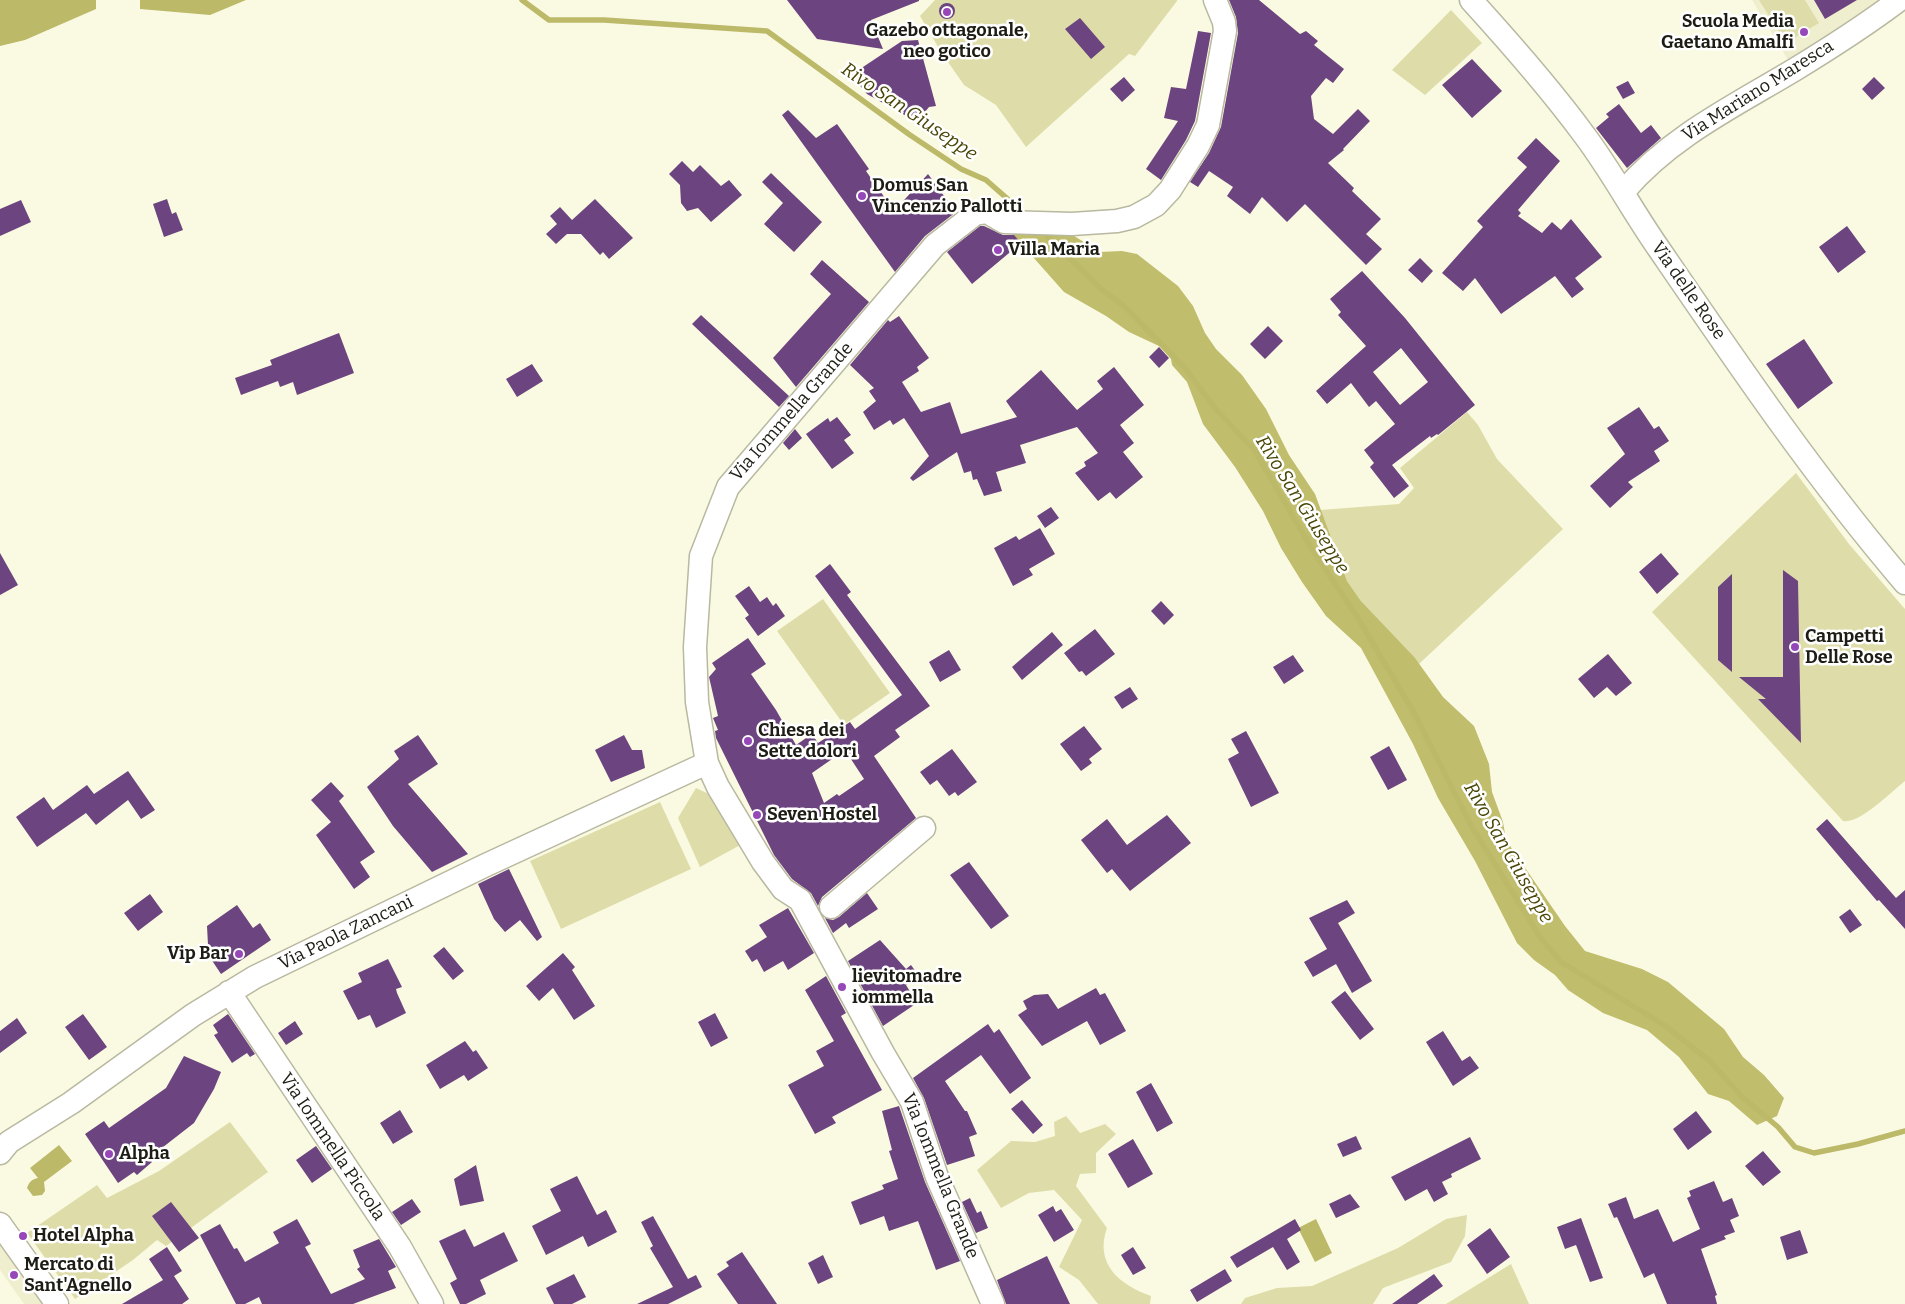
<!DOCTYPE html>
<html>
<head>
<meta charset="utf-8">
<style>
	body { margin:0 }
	canvas { display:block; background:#fafae2 }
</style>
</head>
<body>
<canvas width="1905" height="1304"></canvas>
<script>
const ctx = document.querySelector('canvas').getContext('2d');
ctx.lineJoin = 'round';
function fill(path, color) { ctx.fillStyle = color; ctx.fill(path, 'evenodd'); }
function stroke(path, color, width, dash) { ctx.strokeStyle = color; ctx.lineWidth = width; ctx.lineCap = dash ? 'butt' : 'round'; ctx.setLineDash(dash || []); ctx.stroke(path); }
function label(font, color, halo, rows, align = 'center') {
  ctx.font = font + ' Bitter,serif'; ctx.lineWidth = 5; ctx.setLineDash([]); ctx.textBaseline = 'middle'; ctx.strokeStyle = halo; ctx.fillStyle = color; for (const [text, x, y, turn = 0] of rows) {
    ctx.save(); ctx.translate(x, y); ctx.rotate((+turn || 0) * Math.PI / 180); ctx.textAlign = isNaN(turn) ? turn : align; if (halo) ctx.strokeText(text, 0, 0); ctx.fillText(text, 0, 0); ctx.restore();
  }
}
const built = new Path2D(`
	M1752,0H1879L1835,30L1839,35L1791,65Z
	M0,1242L45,1304H24L0,1270Z`);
const green = new Path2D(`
	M935,0H1177V1L1135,56L1129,54L1026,147L996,105L964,85L941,52L920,16Z
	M1759,0H1805L1819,23L1786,43Z
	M1451,10L1482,43L1425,95L1392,70Z
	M1467,412L1478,425L1497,459L1563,529L1419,664L1361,601L1347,581L1320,510L1399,504L1414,488L1400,468Z
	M1796,473L1849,544L1905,609V781C1891,792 1860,824 1843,821L1652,612Z
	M823,599L890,693L844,725L777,631Z
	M696,788L709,794L744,843L700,867L678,818Z
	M660,802L691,869L561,929L530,861Z
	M1066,1116L1080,1133L1105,1124L1116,1134L1096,1153V1173L1080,1174L1076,1186L1107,1228C1094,1264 1120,1285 1151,1296L1150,1304H1098L1079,1280L1059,1267L1082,1220L1054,1190L1029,1193L1001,1208L977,1170L1011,1141L1035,1142L1055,1136L1054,1122Z
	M230,1122L268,1172L166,1246L157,1240L133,1260L75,1299L27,1233L97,1185L107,1198L159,1171Z
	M1467,1215L1465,1236L1451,1262L1383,1288L1373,1304H1241L1245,1298L1277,1288L1312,1286L1398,1248L1446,1219Z
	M1511,1264L1529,1304H1446Z`);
const forest = new Path2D(`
	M1009,230L1066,231L1100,252L1122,251L1137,254L1178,286L1193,306L1205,333L1216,349L1242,375L1266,409L1289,455L1315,494L1347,581L1361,601L1415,658L1443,697L1474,726L1489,764L1492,792L1503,822L1506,840L1565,926L1585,951L1642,969L1668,982L1724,1029L1743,1057L1764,1075L1784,1098L1777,1116L1757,1125L1729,1101L1708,1094L1679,1057L1647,1030L1603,1013L1568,990L1555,975L1534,960L1517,943L1475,861L1438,798L1413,744L1361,648L1326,616L1302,582L1281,548L1263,511L1235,467L1203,424L1187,382L1172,365L1171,359L1159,346L1129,332L1106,316L1064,292Z`);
const water = new Path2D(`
	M0,0H96V9L25,40L0,46Z
	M140,0H246L210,15L140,9Z
	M59,1145L72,1161L44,1182L45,1191L42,1195L33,1196L27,1188C29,1182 32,1179 38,1178L30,1168Z
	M1316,1219L1332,1253L1315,1262L1298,1228Z`);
const stream = new Path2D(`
	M522,0L549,20H604L767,31L910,135L961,169L986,180L1026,215
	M1040,229L1100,288L1125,307L1184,367L1214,407L1255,451L1313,551L1356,615L1413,711L1472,827L1540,937L1561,962L1664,1025L1711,1062L1741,1096L1778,1127L1795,1147L1814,1153L1858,1144L1905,1131`);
const building = new Path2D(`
	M787,0H919V1L871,20L883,49L817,39Z
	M1229,0H1259L1300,34L1306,31L1318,41L1314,45L1344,69L1333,83L1326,78L1311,96L1314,119L1333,134L1358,109L1370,121L1343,149L1344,150L1328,163L1354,188L1352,191L1381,219L1366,234L1382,249L1366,265L1305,204L1287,222L1262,197L1250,214L1227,196L1233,187L1209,171L1198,187L1190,182L1209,153L1221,127L1238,33L1236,17Z
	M1814,0H1857L1825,19Z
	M939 11a8 8 0 1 1 16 0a8 8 0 1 1-16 0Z
	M1080,18L1105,47L1091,59L1065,29Z
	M1198,31L1211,33L1195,121L1186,140L1161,180L1146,169L1178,121L1164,118L1171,87L1186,89Z
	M918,40L936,106L929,107L917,122L867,94L851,75L902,41Z
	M1472,59L1502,91L1472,118L1442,85Z
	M1124,77L1135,90L1122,102L1110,89Z
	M1874,77L1885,88L1872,100L1862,89Z
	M1628,81L1635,93L1623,99L1616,87Z
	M1619,104L1641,133L1651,125L1661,138L1627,168L1596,128L1609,117L1606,114Z
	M788,110L816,138L837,124L869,169L866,171L894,211L928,174L956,212L925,236L895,272L782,115Z
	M1536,138L1560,161L1518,210L1521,213L1518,216L1542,233L1552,222L1561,230L1571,219L1602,257L1575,278L1584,289L1572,298L1555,276L1501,314L1475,278L1463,291L1442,273L1483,227L1477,221L1527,167L1517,158Z
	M682,161L693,172L700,165L721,186L729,180L742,195L711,222L698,208L687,211L681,203L680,185L669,174Z
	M771,173L822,222L794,252L764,224L783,203L762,182Z
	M167,199L172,214L176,212L183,230L164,237L153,204Z
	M595,199L633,238L609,259L603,252L600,255L581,234H567L556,244L546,234L557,224L550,216L560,207L572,220Z
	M21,200L31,222L0,236V209Z
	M980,226H984L1003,235H1014L1021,243L972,284L947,252Z
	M1847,226L1866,252L1838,273L1819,247Z
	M1420,258L1433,271L1422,283L1408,270Z
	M822,260L869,302L796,387L773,358L831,294L810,274Z
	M1362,271L1405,318L1475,405L1438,435L1437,434L1431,438L1430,436L1392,465L1409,486L1394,498L1370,467L1374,463L1364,450L1395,424L1376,401L1369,407L1351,383L1327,404L1316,391L1366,346L1338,315L1341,312L1330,299ZM1401,348L1428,382L1400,405L1373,372Z
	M701,315L789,396L779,407L692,324Z
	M899,316L929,358L917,367L919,371L902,382L921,412L950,402L961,434L1017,417L1006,401L1041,370L1077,410L1103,389L1097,381L1114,367L1144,405L1120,425L1134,443L1123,452L1143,477L1116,499L1110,492L1098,501L1075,473L1086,466L1084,462L1098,453L1077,427L1020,445L1026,463L996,472L1002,491L984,496L977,479L973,480L971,471L964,473L957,452L913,481L910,478L929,456L904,418L893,425L890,420L874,430L863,412L876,401L869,391L874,388L850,365L888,320L890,322Z
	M1268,326L1283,341L1265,359L1250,344Z
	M339,333L354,373L297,395L293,382L280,387L278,381L241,395L235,378L272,365L270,360Z
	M1804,339L1833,383L1798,409L1766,364Z
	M1159,347L1169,358L1159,368L1149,357Z
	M532,364L543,381L517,397L506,379Z
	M1639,407L1654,429L1659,426L1669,441L1654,451L1660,461L1628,482L1633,487L1610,508L1590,486L1625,454L1607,428Z
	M837,417L851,435L844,440L854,453L832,469L806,434L828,418L830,422Z
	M795,429L802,438L789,450L783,443Z
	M1051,507L1059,518L1045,528L1037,516Z
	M1040,528L1055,554L1029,569L1033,575L1013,586L994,548L1016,536L1019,540Z
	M0,553L18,585L0,595Z
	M1661,553L1679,574L1657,594L1639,572Z
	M830,564L851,592L847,595L930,706L895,730L900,737L874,756L916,818L822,897L818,906L811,893L792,879L774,855L716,738L715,731L718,730L713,718L718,716L709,677L716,669L712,663L748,638L766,664L751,674L776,710L796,745L812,734L818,743L850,722L855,729L902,695L815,576ZM845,750L864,779L839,796L837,794L824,803L812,773Z
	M1783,570L1798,581L1801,743L1758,699H1766L1739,677H1783Z
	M1732,574V672L1718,660V587Z
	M749,586L760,602L767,597L773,606L776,603L785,616L758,636L745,618L749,615L735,596Z
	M1161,601L1174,615L1164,625L1151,611Z
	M1095,629L1115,654L1086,676L1082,671L1079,672L1064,653Z
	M1052,632L1063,645L1022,680L1012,667Z
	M949,650L961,670L940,682L929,662Z
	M1608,654L1632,683L1616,696L1607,687L1594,698L1578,679Z
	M1293,655L1304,671L1284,684L1273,667Z
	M1130,687L1138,699L1122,709L1114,697Z
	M1084,726L1102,749L1089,759L1092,763L1081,771L1060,744Z
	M1246,731L1279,793L1251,807L1228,759L1239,753L1231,739Z
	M418,735L438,764L408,784L468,854L432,872L393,826L367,787L399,759L394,751Z
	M624,735L632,750H642L645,768L611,782L595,750Z
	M1389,746L1407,780L1388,790L1370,757Z
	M952,749L977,782L958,796L955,792L949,796L937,780L930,785L920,772Z
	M128,771L155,810L141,819L128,800L96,825L86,813L37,847L16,817L44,797L53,810L87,785L94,794Z
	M331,782L344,796L339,801L375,852L360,862L370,877L354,889L316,835L331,822L311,800Z
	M1167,815L1191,843L1130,891L1112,869L1107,873L1081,840L1107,819L1127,845Z
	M1827,819L1896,898L1905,890V929L1879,900L1877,901L1816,829Z
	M969,862L1009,916L991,929L950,875Z
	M509,869L542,937L537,941L520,920L505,932L494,919L478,884Z
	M867,893L878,909L849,928L846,923L833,933L825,918L833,920L839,917Z
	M150,894L163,912L138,931L124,913Z
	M1347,900L1355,913L1338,923L1372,981L1352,993L1336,964L1313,977L1304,962L1327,949L1309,918Z
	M237,905L253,928L260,923L271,940L221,974L209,956L214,954L208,945L207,926Z
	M788,908L814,953L788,970L783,961L764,972L757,959L752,962L745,951L767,937L759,925Z
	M1850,909L1862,925L1850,933L1839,917Z
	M880,940L906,969L911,965L919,976L906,985L917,1003L883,1026L848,961Z
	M444,947L464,971L453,980L433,956Z
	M563,953L575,967L572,970L595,1006L574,1020L553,988L539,1001L526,986Z
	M388,959L402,987L396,989L397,993L406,1013L376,1028L370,1015L358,1020L343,991L362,982L358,973Z
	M826,976L846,1013L841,1016L882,1090L832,1117L836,1123L815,1134L788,1085L824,1066L816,1051L834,1041L805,990Z
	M1096,988L1100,995L1105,993L1126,1031L1100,1045L1087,1021L1042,1046L1018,1015L1027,1009L1023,1001L1034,995L1048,994L1058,1009Z
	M1345,991L1374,1029L1360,1040L1331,1002Z
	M715,1013L728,1038L711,1047L698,1022Z
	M83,1014L107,1047L89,1060L65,1027Z
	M228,1014L255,1054L250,1057L247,1053L232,1063L214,1035L218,1033L213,1025Z
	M17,1018L27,1033L0,1053V1031Z
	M295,1021L303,1034L286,1045L278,1033Z
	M988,1024L994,1033L999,1029L1031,1078L1010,1094L981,1055L945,1081L965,1111H967L977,1134L969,1137L975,1156L947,1165L924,1098L913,1078Z
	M1443,1031L1462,1061L1470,1056L1479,1068L1453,1086L1426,1042Z
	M465,1041L473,1052L476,1050L488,1068L468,1081L464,1075L440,1089L426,1065Z
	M184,1056L221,1072L214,1089L194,1123L149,1158L152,1162L137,1175L134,1172L118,1183L85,1134L104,1121L109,1128L166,1088Z
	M1151,1083L1173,1123L1157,1132L1136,1092Z
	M1022,1100L1043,1125L1033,1134L1011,1109Z
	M899,1106L925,1182L960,1261L936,1270L918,1221L889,1231L884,1216L860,1225L851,1202L884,1189L882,1185L898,1179L889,1151L892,1150L882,1111Z
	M400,1110L413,1132L393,1144L380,1123Z
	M1696,1111L1712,1132L1688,1150L1673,1129Z
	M1356,1136L1362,1149L1343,1157L1337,1144Z
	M1470,1137L1481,1159L1451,1174L1452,1177L1442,1182L1448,1194L1434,1202L1427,1189L1405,1201L1391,1177Z
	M1133,1139L1153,1174L1128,1188L1108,1154Z
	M316,1146L332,1169L312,1183L296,1160Z
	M1763,1151L1781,1172L1763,1186L1745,1166Z
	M476,1165L484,1201L460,1206L454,1179Z
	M577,1176L597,1215L606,1210L617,1232L588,1247L583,1236L546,1255L532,1226L561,1211L550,1189Z
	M1714,1181L1723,1202L1732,1198L1739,1216L1730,1220L1735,1232L1724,1236L1726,1239L1701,1249L1717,1295L1715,1296L1717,1304H1667L1654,1273L1644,1278L1617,1217L1614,1218L1608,1204L1626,1197L1634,1219L1658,1209L1673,1242L1700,1229L1687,1198L1691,1196L1689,1191Z
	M1350,1194L1360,1207L1336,1218L1329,1204Z
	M970,1198L977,1213L981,1211L988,1228L976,1233L962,1202Z
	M412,1199L421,1212L401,1225L392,1212Z
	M171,1202L199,1238L179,1252L152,1216Z
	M1053,1206L1056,1212L1061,1209L1074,1230L1054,1242L1038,1215Z
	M653,1216L688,1279L696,1275L702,1287L668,1304H637L673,1287L650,1248L653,1246L641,1222Z
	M1581,1218L1603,1278L1590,1282L1576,1245L1565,1249L1557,1227Z
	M297,1219L311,1244L305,1247L331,1294L365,1279L357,1269L360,1267L353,1250L379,1239L396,1267L388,1271L396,1288L353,1304H262L259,1297L245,1304H236L200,1235L220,1224L234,1249L237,1248L245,1262L279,1243L273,1232Z
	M1295,1219L1301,1230L1287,1239L1300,1262L1287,1270L1273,1247L1237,1268L1230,1257Z
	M1490,1228L1510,1257L1487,1274L1467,1245Z
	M465,1229L474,1247L504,1232L518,1261L480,1280L486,1294L466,1304H460L450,1283L457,1279L439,1241Z
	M1800,1230L1808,1253L1787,1260L1780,1237Z
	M167,1247L182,1271L174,1276L189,1299L182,1304H122L163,1280L149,1259Z
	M1133,1247L1146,1268L1133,1275L1121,1255Z
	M742,1252L777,1304H738L717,1274L729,1266L726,1262Z
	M823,1255L833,1277L818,1284L808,1263Z
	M1047,1256L1070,1304H1006L997,1280Z
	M1225,1269L1232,1281L1197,1302L1190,1290Z
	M574,1274L586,1297L572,1304H554L546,1288Z
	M1434,1274L1443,1286L1417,1304H1392Z`);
const minor = new Path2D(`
	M1471,0C1511,44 1550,88 1585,136C1612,172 1633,212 1659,249C1737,363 1815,478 1905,583
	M1624,191C1670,137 1734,106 1794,70C1830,48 1866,25 1899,0
	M831,907L924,828
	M229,992L400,1247L432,1304
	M0,1153L9,1142L71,1103L193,1015L255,977L486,865L707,763
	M0,1224L57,1304
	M993,1304L937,1177L912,1102L883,1053L800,900L783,889L763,862L718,787L707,763L697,702L695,647L701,556L728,487L935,245L975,214L987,212L1004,222L1072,224L1117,221L1134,217L1156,205L1170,190L1198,146L1208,125L1225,31L1224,22L1215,0`);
const markers = [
	[947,12,5,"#9647b8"],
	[1804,32,5,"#9647b8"],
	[862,196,5,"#9647b8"],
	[998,250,5,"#9647b8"],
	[1795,647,5,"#9647b8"],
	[748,741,5,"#9647b8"],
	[757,815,5,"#9647b8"],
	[239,954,5,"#9647b8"],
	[842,987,5,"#9647b8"],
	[109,1154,5,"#9647b8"],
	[23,1236,5,"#9647b8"],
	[14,1275,5,"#9647b8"]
];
const poiNames = [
	["Scuola Media",1794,22,"right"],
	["Gaetano Amalfi",1794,43,"right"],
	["Gazebo ottagonale,",947,31,"center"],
	["neo gotico",947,52,"center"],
	["Domus San",872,186],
	["Vincenzio Pallotti",872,207],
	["Villa Maria",1008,250],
	["Campetti",1805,637],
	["Delle Rose",1805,658],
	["Chiesa dei",758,731],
	["Sette dolori",758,752],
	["Seven Hostel",767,815],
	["Vip Bar",229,954,"right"],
	["lievitomadre",852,977],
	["iommella",852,998],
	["Alpha",119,1154],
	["Hotel Alpha",33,1236],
	["Mercato di",24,1265],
	["Sant'Agnello",24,1286]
];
const streetNames = [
	["Via Mariano Maresca",1758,91,-32],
	["Via delle Rose",1688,291,55],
	["Via Iommella Grande",792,412,-49],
	["Via Paola Zancani",346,933,-26],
	["Via Iommella Piccola",332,1147,56],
	["Via Iommella Grande",940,1176,68]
];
const waterNames = [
	["Rivo San Giuseppe",909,112,34],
	["Rivo San Giuseppe",1302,505,58],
	["Rivo San Giuseppe",1508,853,60]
];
fill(built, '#efefcf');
fill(green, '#deddaa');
fill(forest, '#c0bd6d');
fill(water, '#bcb969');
stroke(stream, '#bcb969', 5.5);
fill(building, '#6c447f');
stroke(minor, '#b9b8a1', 25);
stroke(minor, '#fff', 22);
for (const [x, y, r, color] of markers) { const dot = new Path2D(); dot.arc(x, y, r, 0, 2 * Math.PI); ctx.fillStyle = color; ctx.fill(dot); stroke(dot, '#fff', 2); }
label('bold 18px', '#1d1d15', '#fff', poiNames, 'left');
label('18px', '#1d1d15', '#fff', streetNames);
label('italic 19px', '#494605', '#fff', waterNames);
</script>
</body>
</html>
